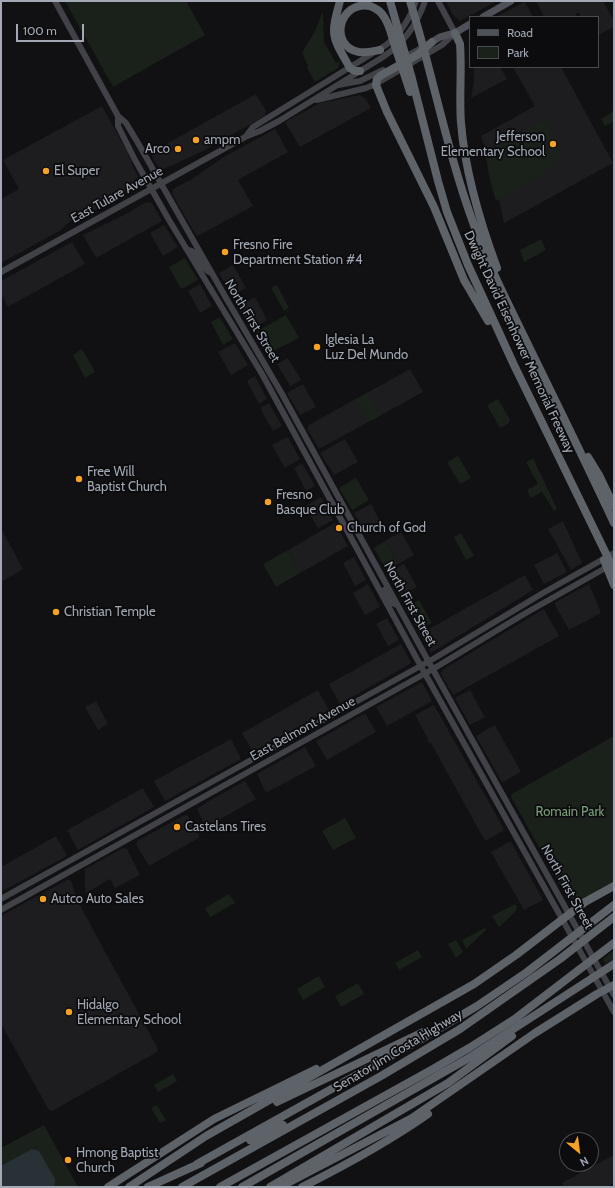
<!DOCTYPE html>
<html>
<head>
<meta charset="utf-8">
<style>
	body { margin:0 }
	#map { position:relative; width:615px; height:1188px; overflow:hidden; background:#111113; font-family:Cabin,sans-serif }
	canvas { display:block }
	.frame { position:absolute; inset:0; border:2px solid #a2a9b4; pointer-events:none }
	.legend { position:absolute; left:469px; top:16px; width:130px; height:52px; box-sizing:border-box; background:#0c0c0e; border:1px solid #484b50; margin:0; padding:5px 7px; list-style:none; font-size:12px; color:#a2a9b4 }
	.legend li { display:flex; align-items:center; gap:8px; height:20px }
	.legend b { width:20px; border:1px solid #484b50 }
	.north { position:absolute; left:559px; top:1132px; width:40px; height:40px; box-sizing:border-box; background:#0c0c0e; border:1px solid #484b50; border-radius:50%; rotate:151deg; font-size:11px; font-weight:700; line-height:16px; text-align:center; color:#a2a9b4 }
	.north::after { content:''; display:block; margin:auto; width:14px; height:18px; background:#f6a226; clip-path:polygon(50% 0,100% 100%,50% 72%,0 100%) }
	.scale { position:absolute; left:16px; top:24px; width:68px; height:18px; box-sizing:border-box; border:2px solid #a2a9b4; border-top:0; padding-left:5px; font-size:12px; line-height:14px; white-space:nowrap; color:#a2a9b4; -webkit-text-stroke:3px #0c0c0e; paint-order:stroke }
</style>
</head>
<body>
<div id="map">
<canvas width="615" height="1188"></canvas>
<div class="frame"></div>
<ul class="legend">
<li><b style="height:5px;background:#4e5157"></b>Road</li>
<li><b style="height:11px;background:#19211a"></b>Park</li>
</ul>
<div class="north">N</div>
<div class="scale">100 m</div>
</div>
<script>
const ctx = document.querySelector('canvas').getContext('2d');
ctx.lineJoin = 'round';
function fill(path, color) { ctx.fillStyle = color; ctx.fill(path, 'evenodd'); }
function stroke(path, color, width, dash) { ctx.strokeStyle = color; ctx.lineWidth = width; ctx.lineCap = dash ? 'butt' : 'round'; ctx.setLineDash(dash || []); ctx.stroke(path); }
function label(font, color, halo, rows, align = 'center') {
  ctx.font = font + ' Cabin,sans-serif'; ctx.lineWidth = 3.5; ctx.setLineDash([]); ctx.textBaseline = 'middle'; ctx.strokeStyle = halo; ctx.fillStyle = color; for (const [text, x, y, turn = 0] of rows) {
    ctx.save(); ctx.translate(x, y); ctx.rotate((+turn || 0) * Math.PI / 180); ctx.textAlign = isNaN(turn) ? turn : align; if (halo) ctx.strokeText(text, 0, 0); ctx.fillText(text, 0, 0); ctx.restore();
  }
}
const built = new Path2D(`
	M446,1H497L460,21L453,15Z
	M536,1H603L614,21V27L598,35V17H580V13H576V17H544Z
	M524,2H525L533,17H496Z
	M474,67H500L507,79L471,98L474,82Z
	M513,67H561L613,163L504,223L495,181L481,136L535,106Z
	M256,94L266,111L265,116L205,150L164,169L159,168L150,153Z
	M360,95L365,98L371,108L300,147L285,122L320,103Z
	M102,106L128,153L133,167L140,180L139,186L98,209L87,212L67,224L61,230L1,263V199L19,189L3,160Z
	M275,129L288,152L238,180L253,206L198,236L196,235L172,194L173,189L192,179L222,158Z
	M146,202L152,203L162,221L96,258L83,235L122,216Z
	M164,225L178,247L163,256L150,233Z
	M72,242L85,264L8,307L1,294V281Z
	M233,265L246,288L232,296L219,273Z
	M200,284L212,306L200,313L188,291Z
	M255,297L267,320L252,329L238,307Z
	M235,343L248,365L231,375L218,352Z
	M288,358L301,380L290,386L277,364Z
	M410,369L423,392L319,449L307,429L309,425Z
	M255,376L267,399L259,404L247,381Z
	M303,384L316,407L300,415L287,393Z
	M269,403L282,426L273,431L260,408Z
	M288,437L300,459L285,468L272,445Z
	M345,439L358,462L334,475L320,453Z
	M302,463L315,486L306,491L294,468Z
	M321,497L333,520L318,528L305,506Z
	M371,504L383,527L367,535L354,513Z
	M563,521L582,563L571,570L548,529Z
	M335,523L348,546L300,573L288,550Z
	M1,528L23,569L1,582Z
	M401,532L414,555L398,564L385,541Z
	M557,553L567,572L544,584L534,565Z
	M354,557L366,580L355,586L343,563Z
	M404,564L417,587L400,596L387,574Z
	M525,575L533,590L431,653L420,634Z
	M368,584L380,606V607L365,615L353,593Z
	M589,584L601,613L569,630L554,603Z
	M544,609L559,636L453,695L441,674L442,670Z
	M387,618L399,640L388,646L376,624Z
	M401,644L411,662L410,664L340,704L329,684Z
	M422,682L432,701L387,726L376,707Z
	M318,690L329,710L253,752L242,733Z
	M470,690L485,717L470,725L455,698Z
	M96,701L108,724L98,730L85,707Z
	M434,705L504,829L503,831L485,841L431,743H429L428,742V739L415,715Z
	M365,713L376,732L327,760L316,741Z
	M495,725L521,772L503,782L501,781L476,736Z
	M231,739L241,759L165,801L154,781Z
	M305,747L316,766L266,793L257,774Z
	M245,781L256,799L206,827L197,809L207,802Z
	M143,788L154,807L78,850L67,830Z
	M185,815L188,816L200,837L149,866L136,844L137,841Z
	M56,836L67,856L1,892V867Z
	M509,842H511L543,900L524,910L491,852Z
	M123,848L127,849L140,875L115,888L110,879L86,893L85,886V869Z
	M67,880H70L72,883L77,900L158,1049L157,1052L52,1111L49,1110L1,1024V916Z
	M614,1155V1183L606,1187H564L562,1183Z`);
const green = new Path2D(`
	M65,1H186L205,35L113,87Z
	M323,11L324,42L336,63L340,61L338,68L315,82L307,68L308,66L302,53L315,31Z
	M614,111V121L605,126L601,119Z
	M545,119L563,153L554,166L529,183L496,201L491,184L485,153Z
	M541,239L546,250L524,262L520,250Z
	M185,258L198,280L181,289L169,267Z
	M277,285L289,308L284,311L271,288Z
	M286,315L299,338L267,354L254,333Z
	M218,318H220L233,339L223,345L211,322Z
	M82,349L95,372L85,378L73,355Z
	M367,393L380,416L369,422L356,399Z
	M498,399L510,420L509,423L500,428L487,405Z
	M458,456L471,478L460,484L447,462Z
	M533,458L557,509L554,511L542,492L531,498L527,490L538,484L526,462Z
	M356,478L369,500L352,510L339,488Z
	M461,533L474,556L466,560L454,537Z
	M385,541L398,564L386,570L374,548Z
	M288,550L300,573L276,587L263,564Z
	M419,600L432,623L418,630L406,608Z
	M614,736V883L573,908L511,797L512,794Z
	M345,818L356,838L333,850L322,831Z
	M229,894L235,903L210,917L205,908Z
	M515,904L517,907L516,911L499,927L492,916Z
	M485,928L486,930L466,949L462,940Z
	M456,940L463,952L456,958L448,944Z
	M418,950L422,957L399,970L395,963Z
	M614,950V959L605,964L603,959Z
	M319,976L325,987L303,1000L297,989Z
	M358,983L364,994L341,1007L335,996Z
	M173,1074L177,1081L158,1092L154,1085Z
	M157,1105L166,1120L160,1123L151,1108Z
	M44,1125L78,1187H1V1148Z`);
const water = new Path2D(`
	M32,1149L39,1151L55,1179V1185L53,1187H1V1166Z`);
const secondary = new Path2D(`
	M55,1L118,116L126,123L138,143L226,298L282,394L426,657L614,995
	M403,58L421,48
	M338,85L360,81L383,70
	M317,100L366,88L376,84L442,45L455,33L438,1
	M118,116V126L135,160L169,220L262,374L418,661L614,1012
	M246,136L253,127L386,45C401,33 410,19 416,1
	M188,250C199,251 200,267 209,272
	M1,272L245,137L260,131L279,121L383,57C404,43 417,25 425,1
	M384,590L392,603L397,605
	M1,899L433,659L543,593L614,553
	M1,910L433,669L524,614L609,566`);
const primary = new Path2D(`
	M483,17L511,1
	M432,42L440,37L455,33L470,24`);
const highway = new Path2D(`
	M340,1C330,37 332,36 350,68L355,71H360
	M390,1L411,75L438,181L447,212L468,265L514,365L614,570
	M410,1C433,75 447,152 474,225C490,270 513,313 534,357C561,412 588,467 614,523
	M455,33L460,44C462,70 459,97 461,123C465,172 480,222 497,268
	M432,42L417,55L380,76L377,79L376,85L387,112L434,207L464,280L488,321
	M380,50C374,51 366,53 359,52C328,46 339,0 370,6C375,8 379,10 382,14C389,22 391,34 394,43C399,59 405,76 410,92
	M588,457L599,475L614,506
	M604,560L614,585
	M277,1102L423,1032
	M250,1140L283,1125
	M197,1164L423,1038L477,1006L527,972L614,905
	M108,1187L214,1119L316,1069
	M129,1187L206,1136L474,984L516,955L585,902L614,886
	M148,1187L201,1163
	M182,1187L381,1076L460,1029L560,959L614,917
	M220,1187L433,1069L469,1048L516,1018L614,943
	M242,1187L467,1059L614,964
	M270,1187L448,1083L512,1036
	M280,1187L412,1118L535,1033L597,994L614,985
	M302,1187C346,1165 388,1142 428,1114`);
const markers = [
	[196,140,4,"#f6a226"],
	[553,144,4,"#f6a226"],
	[178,149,4,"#f6a226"],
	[46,171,4,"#f6a226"],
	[225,252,4,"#f6a226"],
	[317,347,4,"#f6a226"],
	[79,479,4,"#f6a226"],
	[268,502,4,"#f6a226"],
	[339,528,4,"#f6a226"],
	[56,612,4,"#f6a226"],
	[177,827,4,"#f6a226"],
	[43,899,4,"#f6a226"],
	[69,1012,4,"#f6a226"],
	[68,1160,4,"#f6a226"]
];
const poiNames = [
	["Jefferson",545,137,"right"],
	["Elementary School",545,152,"right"],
	["ampm",204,140],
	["Arco",170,149,"right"],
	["El Super",54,171],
	["Fresno Fire",233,245],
	["Department Station #4",233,260],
	["Iglesia La",325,340],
	["Luz Del Mundo",325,355],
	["Free Will",87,472],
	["Baptist Church",87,487],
	["Fresno",276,495],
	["Basque Club",276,510],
	["Church of God",347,528],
	["Christian Temple",64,612],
	["Castelans Tires",185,827],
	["Autco Auto Sales",51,899],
	["Hidalgo",77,1005],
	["Elementary School",77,1020],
	["Hmong Baptist",76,1153],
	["Church",76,1168]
];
const streetNames = [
	["East Tulare Avenue",117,195,-29],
	["North First Street",252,321,59],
	["Dwight David Eisenhower Memorial Freeway",519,342,65],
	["North First Street",410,604,61],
	["East Belmont Avenue",303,729,-29],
	["North First Street",567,887,61],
	["Senator Jim Costa Highway",398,1051,-31]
];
const parkNames = [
	["Romain Park",570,812]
];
fill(built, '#1d1d20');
fill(green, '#19211a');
fill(water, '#273136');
stroke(secondary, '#404248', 6);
stroke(primary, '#4e5157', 7);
stroke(highway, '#5e6269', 8);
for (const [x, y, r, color] of markers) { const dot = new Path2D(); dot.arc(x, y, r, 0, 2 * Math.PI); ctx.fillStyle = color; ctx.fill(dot); stroke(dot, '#0c0c0e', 1.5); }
label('13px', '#a2a9b4', '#0c0c0e', poiNames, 'left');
label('13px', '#a2a9b4', '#0c0c0e', streetNames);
label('13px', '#78a078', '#0c0c0e', parkNames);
</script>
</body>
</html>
